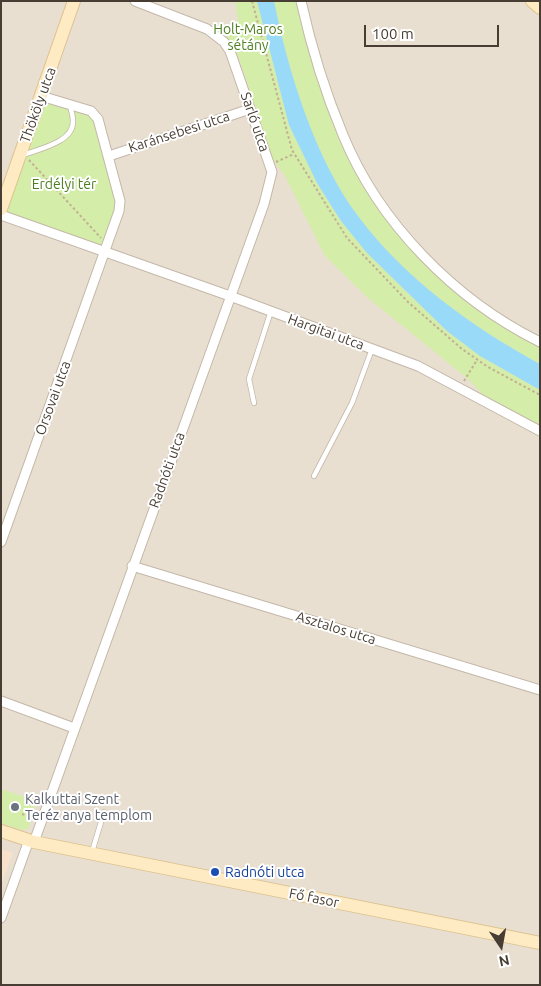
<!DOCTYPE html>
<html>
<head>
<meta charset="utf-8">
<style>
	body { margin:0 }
	#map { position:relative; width:541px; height:986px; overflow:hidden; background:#f4eee4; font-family:Ubuntu,sans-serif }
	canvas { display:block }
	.frame { position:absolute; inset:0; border:2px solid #473d33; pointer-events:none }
	.north { position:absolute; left:476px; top:921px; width:50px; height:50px; -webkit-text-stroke:4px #fff; paint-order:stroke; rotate:168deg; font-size:14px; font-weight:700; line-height:20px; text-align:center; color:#473d33 }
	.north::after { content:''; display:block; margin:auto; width:18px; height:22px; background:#473d33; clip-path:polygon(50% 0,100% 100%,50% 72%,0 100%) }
	.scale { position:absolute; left:364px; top:25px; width:135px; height:22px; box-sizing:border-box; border:2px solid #473d33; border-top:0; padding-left:6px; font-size:15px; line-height:18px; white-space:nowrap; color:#473d33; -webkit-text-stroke:4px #fff; paint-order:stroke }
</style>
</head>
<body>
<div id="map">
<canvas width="541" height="986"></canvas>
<div class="frame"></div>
<div class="north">N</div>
<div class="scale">100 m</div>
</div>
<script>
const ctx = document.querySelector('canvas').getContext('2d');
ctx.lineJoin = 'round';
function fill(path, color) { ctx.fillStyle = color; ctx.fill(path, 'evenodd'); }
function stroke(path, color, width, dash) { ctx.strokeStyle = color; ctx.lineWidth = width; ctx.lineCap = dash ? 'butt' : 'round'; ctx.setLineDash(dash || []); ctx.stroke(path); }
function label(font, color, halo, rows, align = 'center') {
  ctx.font = font + ' Ubuntu,sans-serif'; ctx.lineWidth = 4; ctx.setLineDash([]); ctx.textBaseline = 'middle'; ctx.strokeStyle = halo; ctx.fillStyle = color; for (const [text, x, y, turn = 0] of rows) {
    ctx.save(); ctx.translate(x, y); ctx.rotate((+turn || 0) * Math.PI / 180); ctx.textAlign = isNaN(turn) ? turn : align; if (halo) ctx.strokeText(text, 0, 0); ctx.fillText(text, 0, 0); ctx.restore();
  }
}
const residential = new Path2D(`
	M1,1H540V985H1Z`);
const commercial = new Path2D(`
	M1,849L13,853L1,885Z`);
const green = new Path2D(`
	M235,1H257L289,125L317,183L341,221L367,253L447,331L480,356L540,390V426L485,397L468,379L368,298L325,256L285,176L272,158L240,61L226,34L238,20Z
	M274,1H301L343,136L396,226L457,287L540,342V364C472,327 405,279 358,216C315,159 288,71 274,1Z
	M41,96L91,111L120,201L104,253L1,215Z
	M1,789L37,801L28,829L22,830L1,823Z`);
const water = new Path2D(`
	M257,1H274C288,71 315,159 358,216C405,279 472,327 540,364V390L480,356L447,331L367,253L341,221L317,183L289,125Z`);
const path = new Path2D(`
	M252,1L292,150L347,238L408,302L462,349L488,367L540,395
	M29,160L101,238
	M276,162L294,154
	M464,381L477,360
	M22,814L34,818`);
const lane = new Path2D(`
	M23,155C39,149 74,142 73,121C73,116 71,110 70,105
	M254,403L249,379L271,311
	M314,476L352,403L372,349
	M92,852L104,812`);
const street = new Path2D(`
	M301,1C311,46 325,92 343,135C379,223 455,300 540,342
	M109,156L250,109
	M1,215L230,296L418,366L540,431
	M1,542L119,211L120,201L98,119L91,111L41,96
	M132,566L540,690
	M1,701L74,728
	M34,842L264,204L272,172L230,51L224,42L207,29L135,1
	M1,918L29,840`);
const secondary = new Path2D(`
	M532,1L540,8
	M1,209L74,1
	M1,831L34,842L540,943`);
const markers = [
	[15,807,5,"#6b7280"],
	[215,872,5,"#1a4fb4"]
];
const parkNames = [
	["Holt-Maros",248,29],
	["sétány",248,45],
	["Erdélyi tér",64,184]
];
const streetNames = [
	["Thököly utca",38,105,-70],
	["Sarló utca",255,122,71],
	["Karánsebesi utca",179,132,-18],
	["Hargitai utca",326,332,20],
	["Orsovai utca",53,398,-70],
	["Radnóti utca",167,470,-70],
	["Asztalos utca",336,628,17],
	["Fő fasor",314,898,11]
];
const worshipNames = [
	["Kalkuttai Szent",25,799],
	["Teréz anya templom",25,815]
];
const transitNames = [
	["Radnóti utca",225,872]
];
fill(residential, '#e9dfd1');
fill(commercial, '#f9e2cc');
fill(green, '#d4eda8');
fill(water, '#99daf8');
stroke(lane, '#c3b7a8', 6);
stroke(street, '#c3b7a8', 11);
stroke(secondary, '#dcc290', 14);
stroke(path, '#c4af95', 2, [2.5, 2.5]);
stroke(lane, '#fff', 4.5);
stroke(street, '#fff', 9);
stroke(secondary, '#ffebc3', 12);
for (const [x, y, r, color] of markers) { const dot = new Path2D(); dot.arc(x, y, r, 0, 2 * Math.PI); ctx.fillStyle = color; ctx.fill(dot); stroke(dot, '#fff', 2); }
label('14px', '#4d7f20', '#fff', parkNames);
label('14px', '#473d33', '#fff', streetNames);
label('14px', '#5b616d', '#fff', worshipNames, 'left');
label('14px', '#164399', '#fff', transitNames, 'left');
</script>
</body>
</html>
